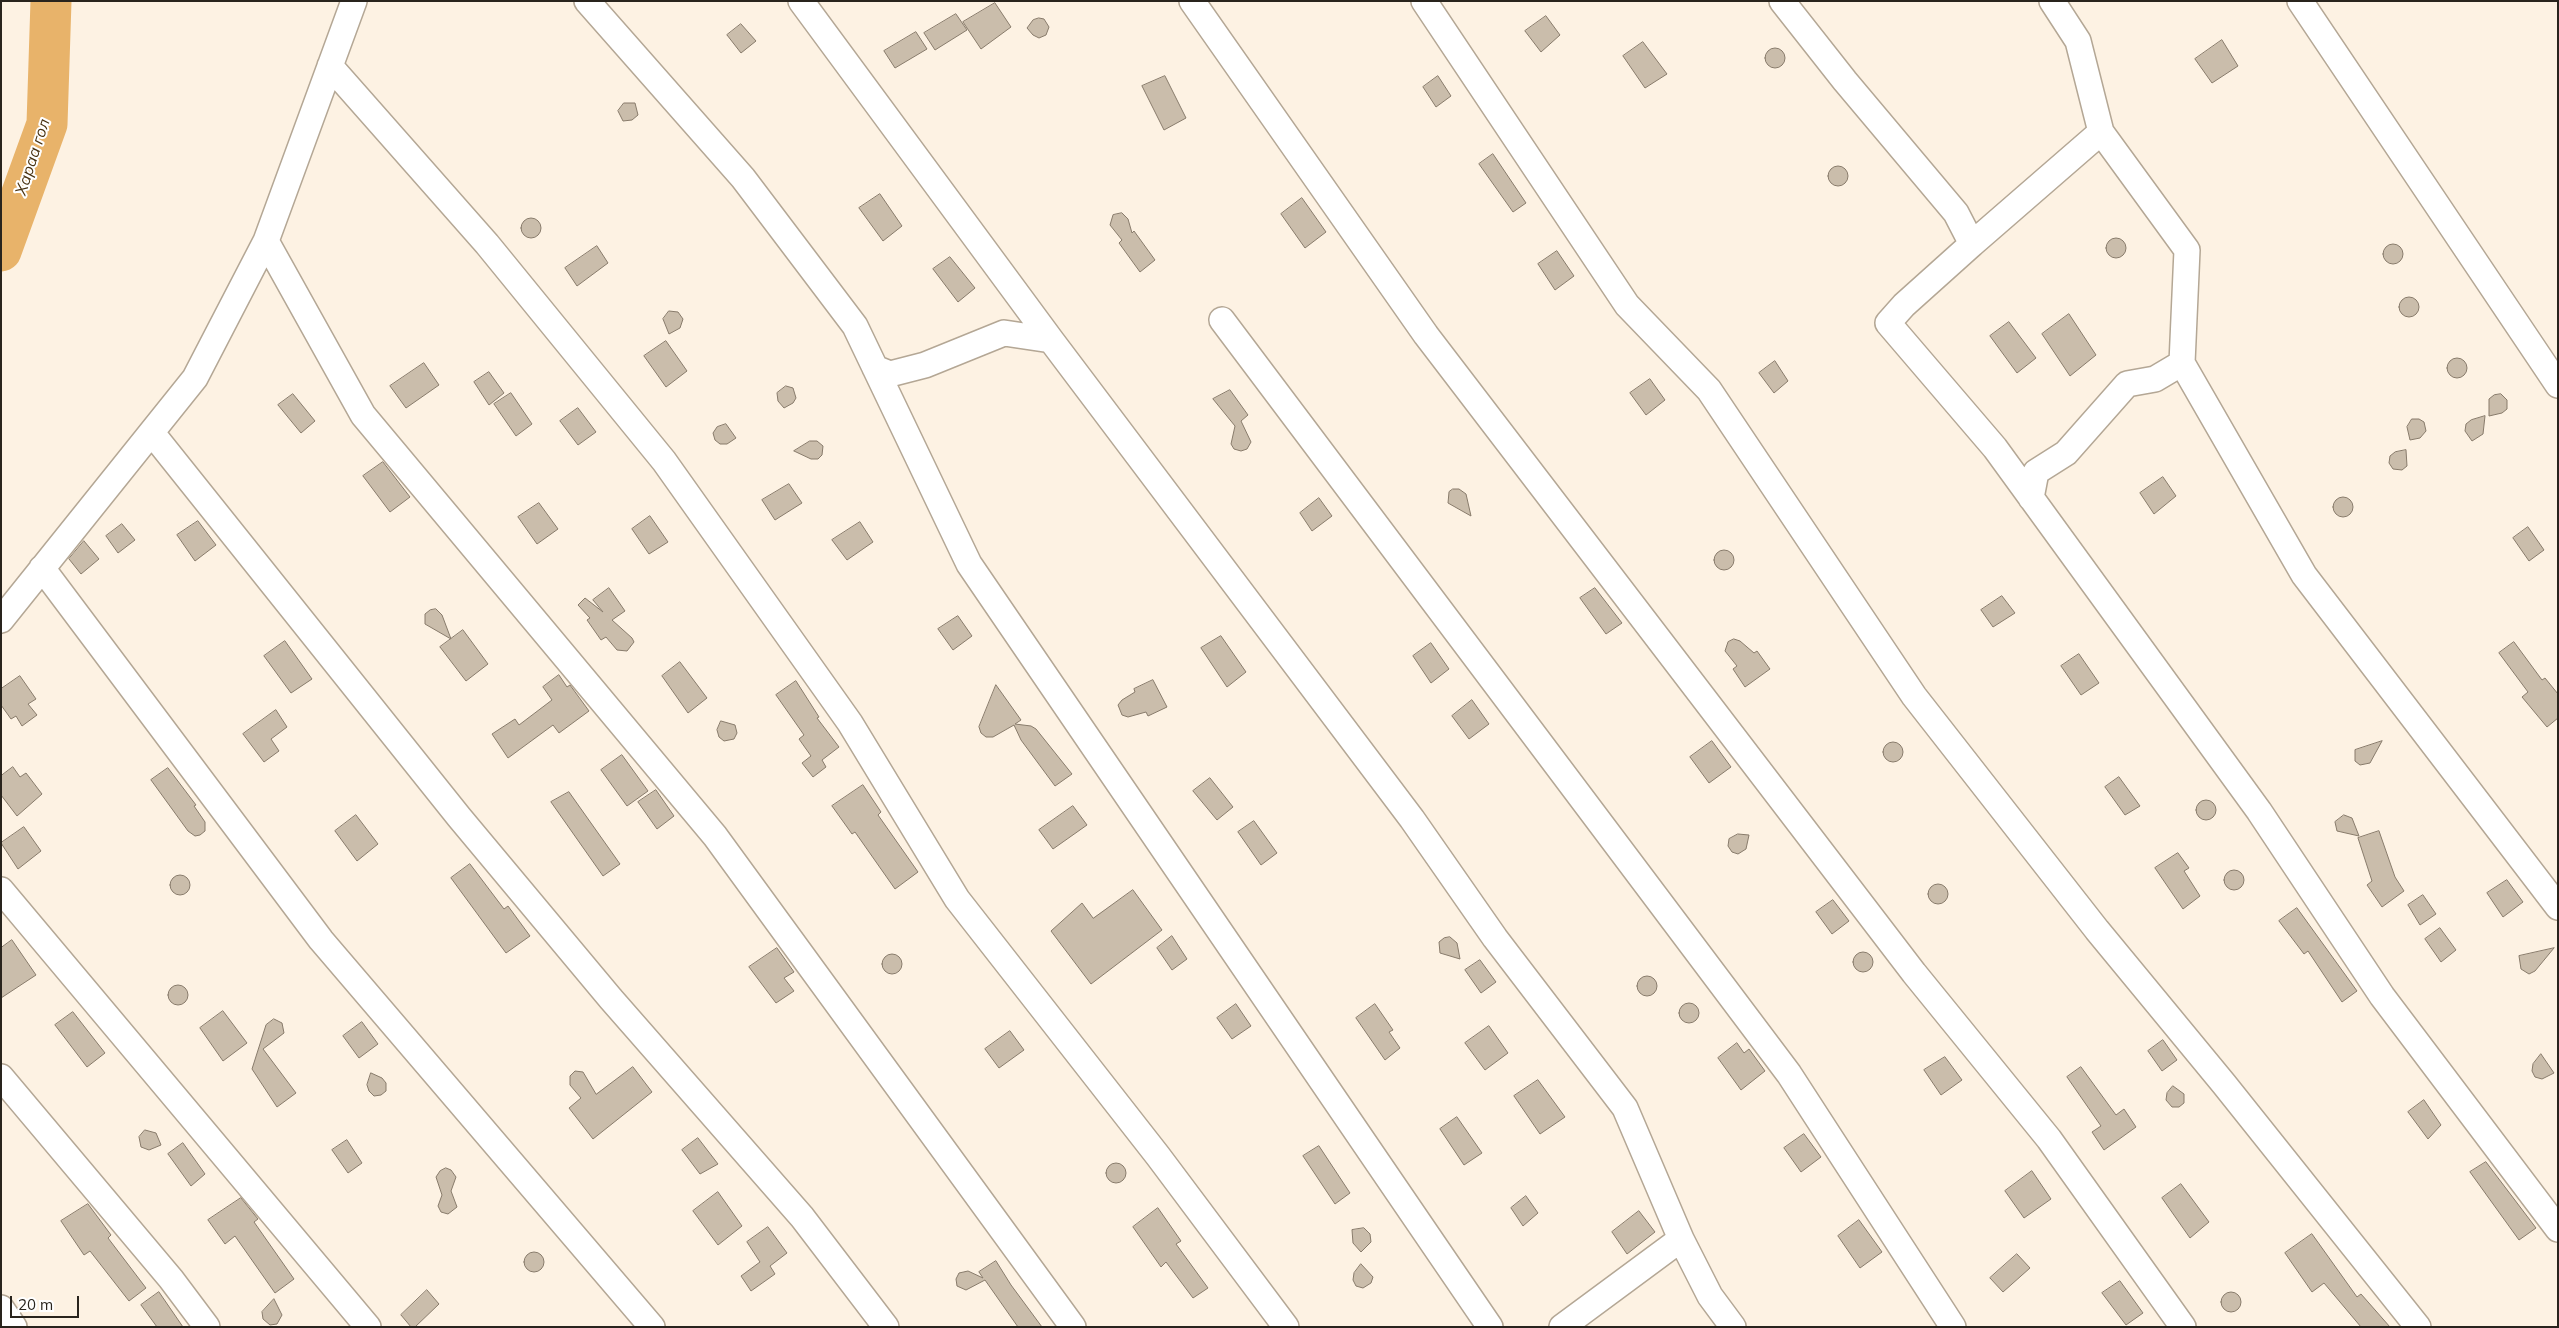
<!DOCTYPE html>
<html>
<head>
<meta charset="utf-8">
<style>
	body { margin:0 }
	#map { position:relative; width:2559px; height:1328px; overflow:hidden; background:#fdf2e3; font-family:Mulish,sans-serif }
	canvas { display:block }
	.frame { position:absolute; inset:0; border:2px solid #29241d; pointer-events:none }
	.scale { position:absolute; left:10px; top:1296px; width:69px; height:22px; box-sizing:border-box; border:2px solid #29241d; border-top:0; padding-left:6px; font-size:15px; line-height:18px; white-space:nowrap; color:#29241d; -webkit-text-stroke:4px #fff; paint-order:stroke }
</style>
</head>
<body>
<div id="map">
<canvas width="2559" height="1328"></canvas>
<div class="frame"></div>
<div class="scale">20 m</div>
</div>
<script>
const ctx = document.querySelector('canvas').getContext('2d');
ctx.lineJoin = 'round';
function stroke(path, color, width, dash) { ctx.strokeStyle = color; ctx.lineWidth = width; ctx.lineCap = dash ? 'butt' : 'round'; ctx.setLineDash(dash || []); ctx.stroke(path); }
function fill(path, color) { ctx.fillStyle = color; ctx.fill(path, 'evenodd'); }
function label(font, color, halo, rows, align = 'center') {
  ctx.font = font + ' Mulish,sans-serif'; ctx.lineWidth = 4; ctx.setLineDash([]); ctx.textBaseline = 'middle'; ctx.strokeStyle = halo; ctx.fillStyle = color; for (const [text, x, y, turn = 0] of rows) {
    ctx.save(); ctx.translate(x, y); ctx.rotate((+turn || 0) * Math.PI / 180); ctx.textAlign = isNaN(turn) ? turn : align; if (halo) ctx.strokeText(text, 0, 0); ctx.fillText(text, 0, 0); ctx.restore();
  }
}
const river = new Path2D(`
	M1,251L47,124L51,1`);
const building = new Path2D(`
	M995,3L1011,27L981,49L963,22Z
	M956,14L967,30L935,50L924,33Z
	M1546,16L1560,35L1541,52L1525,31Z
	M1039,18L1044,19L1049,27L1046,35L1039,38L1033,35L1027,28L1033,20Z
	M741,24L756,41L741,53L727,35Z
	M916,32L927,49L895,68L884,51Z
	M2222,40L2238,66L2212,83L2195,59Z
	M1643,42L1667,74L1645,88L1623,56Z
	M1765 58a10 10 0 1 1 20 0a10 10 0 1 1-20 0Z
	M1165,76L1186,118L1164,130L1142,86Z
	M1438,76L1451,96L1436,107L1423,87Z
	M624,103H635L638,115L632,120L623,121L618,111Z
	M1493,154L1526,203L1513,212L1479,164Z
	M1828 176a10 10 0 1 1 20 0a10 10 0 1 1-20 0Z
	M880,194L902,226L883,241L859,208Z
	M1302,198L1326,232L1305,248L1281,214Z
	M1122,213L1128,219L1132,233L1134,231L1155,260L1140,272L1119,243L1122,240L1110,225L1113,215Z
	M521 228a10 10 0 1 1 20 0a10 10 0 1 1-20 0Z
	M2106 248a10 10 0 1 1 20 0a10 10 0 1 1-20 0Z
	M2383 254a10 10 0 1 1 20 0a10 10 0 1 1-20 0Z
	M597,246L608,263L577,286L565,268Z
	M1557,251L1574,276L1555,290L1538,264Z
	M950,257L975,288L958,302L933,269Z
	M2399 307a10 10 0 1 1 20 0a10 10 0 1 1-20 0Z
	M669,311L678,312L683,319L680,328L669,334L663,319Z
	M2069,314L2096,355L2070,376L2042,334Z
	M2009,322L2036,358L2017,373L1990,336Z
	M666,341L687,371L666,387L644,356Z
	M2447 368a10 10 0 1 1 20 0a10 10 0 1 1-20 0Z
	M1775,361L1788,381L1774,393L1759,373Z
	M424,363L439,385L406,408L390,386Z
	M489,372L504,393L489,405L474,382Z
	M1650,379L1665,400L1646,415L1630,393Z
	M786,386L793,388L796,398L793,403L784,408L778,401L777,393Z
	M1230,390L1248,415L1241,421L1251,442L1247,449L1241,451L1234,449L1231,444L1235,426L1213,399Z
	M511,393L532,424L516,436L494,404Z
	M293,394L315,421L301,433L278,405Z
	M2501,394L2507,400V409L2502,413L2489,416V399L2494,395Z
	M578,408L596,432L578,445L560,421Z
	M2485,416L2483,434L2472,441L2465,431L2466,424L2471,420Z
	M2412,419H2419L2424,422L2426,431L2420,438L2410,440L2407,427Z
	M726,424L736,438L727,444H720L715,440L713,433L717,427Z
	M810,441H817L823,446L822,455L818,459H811L794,451Z
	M2406,450L2407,466L2402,470L2393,469L2389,463L2390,456L2395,452Z
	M383,462L410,497L390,512L363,476Z
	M2163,477L2176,496L2154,514L2140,493Z
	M789,484L802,503L775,520L762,500Z
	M1453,489H1459L1466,494L1471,516L1448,503L1449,492Z
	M2333 507a10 10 0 1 1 20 0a10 10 0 1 1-20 0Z
	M1319,498L1332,516L1312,531L1300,513Z
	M539,503L558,529L537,544L518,517Z
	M650,516L668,542L649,554L632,529Z
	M198,521L216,545L195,561L177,535Z
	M860,522L873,542L847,560L832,540Z
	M122,524L135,540L118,553L106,536Z
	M2528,527L2544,550L2529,561L2513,538Z
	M84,541L99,559L81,574L69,559Z
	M1714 560a10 10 0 1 1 20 0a10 10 0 1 1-20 0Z
	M609,588L625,611L612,620L632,638L634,642L627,651L617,650L606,637L601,640L587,620L590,618L578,605L585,598L603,612L593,600Z
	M1595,588L1622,623L1606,634L1580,598Z
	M2002,596L2015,613L1993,627L1981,610Z
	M436,609L442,615L451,639L425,624V614L430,610Z
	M958,616L972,636L953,650L938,629Z
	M463,630L488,664L466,681L440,647Z
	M1221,636L1246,672L1227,687L1201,648Z
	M1734,639L1740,641L1754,653L1757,651L1770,669L1745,687L1733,669L1737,666L1725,651L1728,642Z
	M285,641L312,679L291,693L264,656Z
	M2514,642L2542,680L2545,678L2558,694V718L2547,727L2522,697L2528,692L2499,653Z
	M1431,643L1449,669L1431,683L1413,656Z
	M2079,654L2099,683L2081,695L2061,666Z
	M680,662L707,698L688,713L662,676Z
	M559,675L567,687L570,685L589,711L559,733L553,725L508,758L492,734L515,719L519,725L552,700L543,687Z
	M20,676L36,699L28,704L37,715L22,726L16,716L11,719L1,705V689Z
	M1153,680L1167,707L1148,716L1146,712L1128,717L1122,715L1118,705L1122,700L1135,692L1134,689Z
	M796,681L819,717L817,718L839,747L822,760L826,767L813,777L802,763L811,756L799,739L804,735L776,695Z
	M996,685L1021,720L1015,724L1031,726L1036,729L1072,774L1055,786L1021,740L1014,725L993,737H986L981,733L979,727Z
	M1472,700L1489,724L1469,739L1452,716Z
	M276,710L287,727L271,739L279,751L264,762L243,734Z
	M721,721L735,725L737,733L734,739L724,741L719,737L717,730Z
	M1712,741L1731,767L1709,783L1690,757Z
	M2382,741L2370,763L2360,765L2355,761V750Z
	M1883 752a10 10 0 1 1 20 0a10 10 0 1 1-20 0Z
	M622,755L648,791L627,806L601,770Z
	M13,767L20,777L26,773L42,794L17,816L1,795V776Z
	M168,768L196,805L194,806L205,822V831L200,835L195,836L188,831L151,780Z
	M2119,777L2140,806L2125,815L2105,787Z
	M1210,778L1233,807L1217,820L1193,791Z
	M863,785L881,812L878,815L918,872L895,889L855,832L852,834L832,806Z
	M656,790L674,816L657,829L638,802Z
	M569,792L620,864L603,876L551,802Z
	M2196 810a10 10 0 1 1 20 0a10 10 0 1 1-20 0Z
	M1073,806L1087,825L1053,849L1039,830Z
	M356,815L378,844L357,861L335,831Z
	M2344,815L2352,818L2359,836L2337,831L2335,822Z
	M1254,821L1277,853L1261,865L1238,832Z
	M24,827L41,851L18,869L1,843Z
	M2379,831L2395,877L2404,891L2382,907L2367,885L2372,881L2358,838Z
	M1738,834L1749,835L1746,849L1738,854L1732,852L1728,846L1729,839Z
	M2178,853L2189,868L2184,871L2200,896L2183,909L2155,868Z
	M470,864L504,909L508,906L530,936L506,953L451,878Z
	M2224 880a10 10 0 1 1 20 0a10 10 0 1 1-20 0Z
	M170 885a10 10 0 1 1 20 0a10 10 0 1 1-20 0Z
	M2507,880L2523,902L2503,917L2487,893Z
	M1928 894a10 10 0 1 1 20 0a10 10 0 1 1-20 0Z
	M1133,890L1162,930L1091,984L1051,931L1082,903L1093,918Z
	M2423,895L2436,914L2420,925L2408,905Z
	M1833,900L1849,921L1832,934L1816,912Z
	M2297,908L2357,991L2342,1002L2308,951L2304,954L2279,921Z
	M2440,928L2456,950L2441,962L2425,939Z
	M1172,936L1187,959L1172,970L1157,948Z
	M1450,937L1457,943L1460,959L1440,953L1439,942L1444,938Z
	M12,940L36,975L1,998V948Z
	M777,948L794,972L784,978L794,991L776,1003L749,967Z
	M2554,948L2535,971L2529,974L2521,969L2519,956Z
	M1853 962a10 10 0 1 1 20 0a10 10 0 1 1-20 0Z
	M882 964a10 10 0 1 1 20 0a10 10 0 1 1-20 0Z
	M1480,960L1496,982L1481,993L1465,970Z
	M1637 986a10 10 0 1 1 20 0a10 10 0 1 1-20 0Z
	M168 995a10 10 0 1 1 20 0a10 10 0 1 1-20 0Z
	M1679 1013a10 10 0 1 1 20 0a10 10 0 1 1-20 0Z
	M1236,1004L1251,1026L1232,1039L1217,1018Z
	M1375,1004L1393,1030L1389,1032L1400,1048L1385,1060L1356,1018Z
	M223,1011L247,1043L223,1061L200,1028Z
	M73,1012L105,1053L87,1067L55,1025Z
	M274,1019L282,1023L284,1033L263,1049L296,1093L277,1107L252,1069L266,1025Z
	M362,1022L378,1044L359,1058L343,1036Z
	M1489,1026L1508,1053L1485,1070L1465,1043Z
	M1010,1031L1024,1050L999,1068L985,1049Z
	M2163,1040L2177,1060L2162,1071L2148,1051Z
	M1737,1043L1744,1053L1749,1049L1765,1071L1741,1090L1718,1058Z
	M2541,1054L2554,1073L2542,1079L2535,1077L2532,1071L2533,1064Z
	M1945,1057L1962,1080L1941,1095L1924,1070Z
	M633,1067L652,1092L593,1139L569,1108L581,1098L570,1085V1076L575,1071L583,1072L596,1094Z
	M2081,1067L2116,1115L2124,1109L2136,1127L2104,1150L2092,1132L2101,1126L2067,1077Z
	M371,1073L382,1078L386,1083V1091L381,1095L374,1096L369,1091L367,1085Z
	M1538,1080L1565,1117L1540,1134L1514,1096Z
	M2173,1086L2184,1094V1103L2179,1107H2172L2166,1100L2167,1093Z
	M2424,1100L2441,1125L2428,1139L2408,1112Z
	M1457,1117L1482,1153L1464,1165L1440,1129Z
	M145,1130L156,1133L161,1145L149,1150L141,1147L139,1137Z
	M1804,1134L1821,1157L1801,1172L1784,1148Z
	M698,1138L718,1164L700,1174L682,1150Z
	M347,1140L362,1163L348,1173L332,1150Z
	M183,1143L205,1174L191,1186L168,1154Z
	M1319,1146L1350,1193L1335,1204L1303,1156Z
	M2486,1162L2536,1228L2519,1240L2470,1172Z
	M1106 1173a10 10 0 1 1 20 0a10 10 0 1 1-20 0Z
	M446,1168L451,1170L456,1177L451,1191L457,1207L448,1214L441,1212L438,1206L442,1195L436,1177L440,1171Z
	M2032,1171L2051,1199L2024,1218L2005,1191Z
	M2181,1184L2209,1222L2190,1238L2162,1198Z
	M718,1192L742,1226L718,1245L693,1211Z
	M1526,1196L1538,1213L1523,1226L1511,1208Z
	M241,1198L258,1219L254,1222L294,1279L275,1293L235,1236L225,1244L208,1220Z
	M88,1204L111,1235L108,1238L146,1288L129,1301L90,1251L84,1255L61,1221Z
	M1158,1208L1181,1241L1176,1244L1208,1288L1193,1298L1166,1262L1161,1267L1133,1227Z
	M1639,1211L1655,1232L1627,1254L1612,1232Z
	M1859,1220L1882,1252L1860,1268L1838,1236Z
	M768,1227L787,1253L770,1266L775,1274L751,1291L741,1276L760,1262L747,1242Z
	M1364,1228L1370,1234L1371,1242L1361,1252L1353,1243L1352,1230Z
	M2312,1234L2357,1297L2361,1294L2390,1327H2361L2324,1283L2312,1292L2285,1253Z
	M524 1262a10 10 0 1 1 20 0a10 10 0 1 1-20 0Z
	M2017,1254L2030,1268L2003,1292L1990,1278Z
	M996,1261L1011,1285L1042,1327H1018L985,1280L966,1290L957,1286L956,1279L959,1273L968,1271L983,1278L979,1272Z
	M1361,1264L1373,1277L1371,1283L1363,1288L1356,1286L1353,1280L1354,1273Z
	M2120,1281L2143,1313L2126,1325L2102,1293Z
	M427,1290L439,1304L415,1327H411L401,1315Z
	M159,1292L183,1327H157L141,1305Z
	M2221 1302a10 10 0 1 1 20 0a10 10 0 1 1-20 0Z
	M274,1299L282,1315L277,1324L270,1325L263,1319L262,1312Z`);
const minor = new Path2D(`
	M587,1L743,178L855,326L969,564L1490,1327
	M801,1L1051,340L1412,819L1495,938L1625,1108L1681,1239L1562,1327
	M1192,1L1426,335L1914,973L2049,1139L2183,1327
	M1424,1L1627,305L1709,390L1914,696L2097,930L2224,1084L2418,1327
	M1782,1L1845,81L1956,213L1972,244L1904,305L1888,323L1995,448L2259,811L2382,996L2558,1229
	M2052,1L2078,41L2101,132L2187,250L2182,363L2304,575L2558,907
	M2300,1L2558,385
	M330,66L487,244L664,461L850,723L957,899L1158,1156L1286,1327
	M266,241L363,415L715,836L1073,1327
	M1972,244L2101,132
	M1222,320L1789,1074L1953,1327
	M875,368L890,374L925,365L1004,333L1051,340
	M152,433L459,817L611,999L802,1217L886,1327
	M2031,498L2036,472L2066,453L2127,384L2155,379L2182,363
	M42,568L321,940L652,1327
	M1,620L195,378L266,241L354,1
	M1,890L368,1327
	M1,1077L171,1279L207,1327
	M1681,1239L1710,1296L1733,1327
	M1,1308L14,1327`);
const waterNames = [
	["Хараа гол",33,157,-72]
];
stroke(river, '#e8b36a', 41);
fill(building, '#cabdab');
stroke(building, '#887b6b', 1);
stroke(minor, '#b4a795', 28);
stroke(minor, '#fff', 25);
label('italic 16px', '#483212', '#fff', waterNames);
</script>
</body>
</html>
